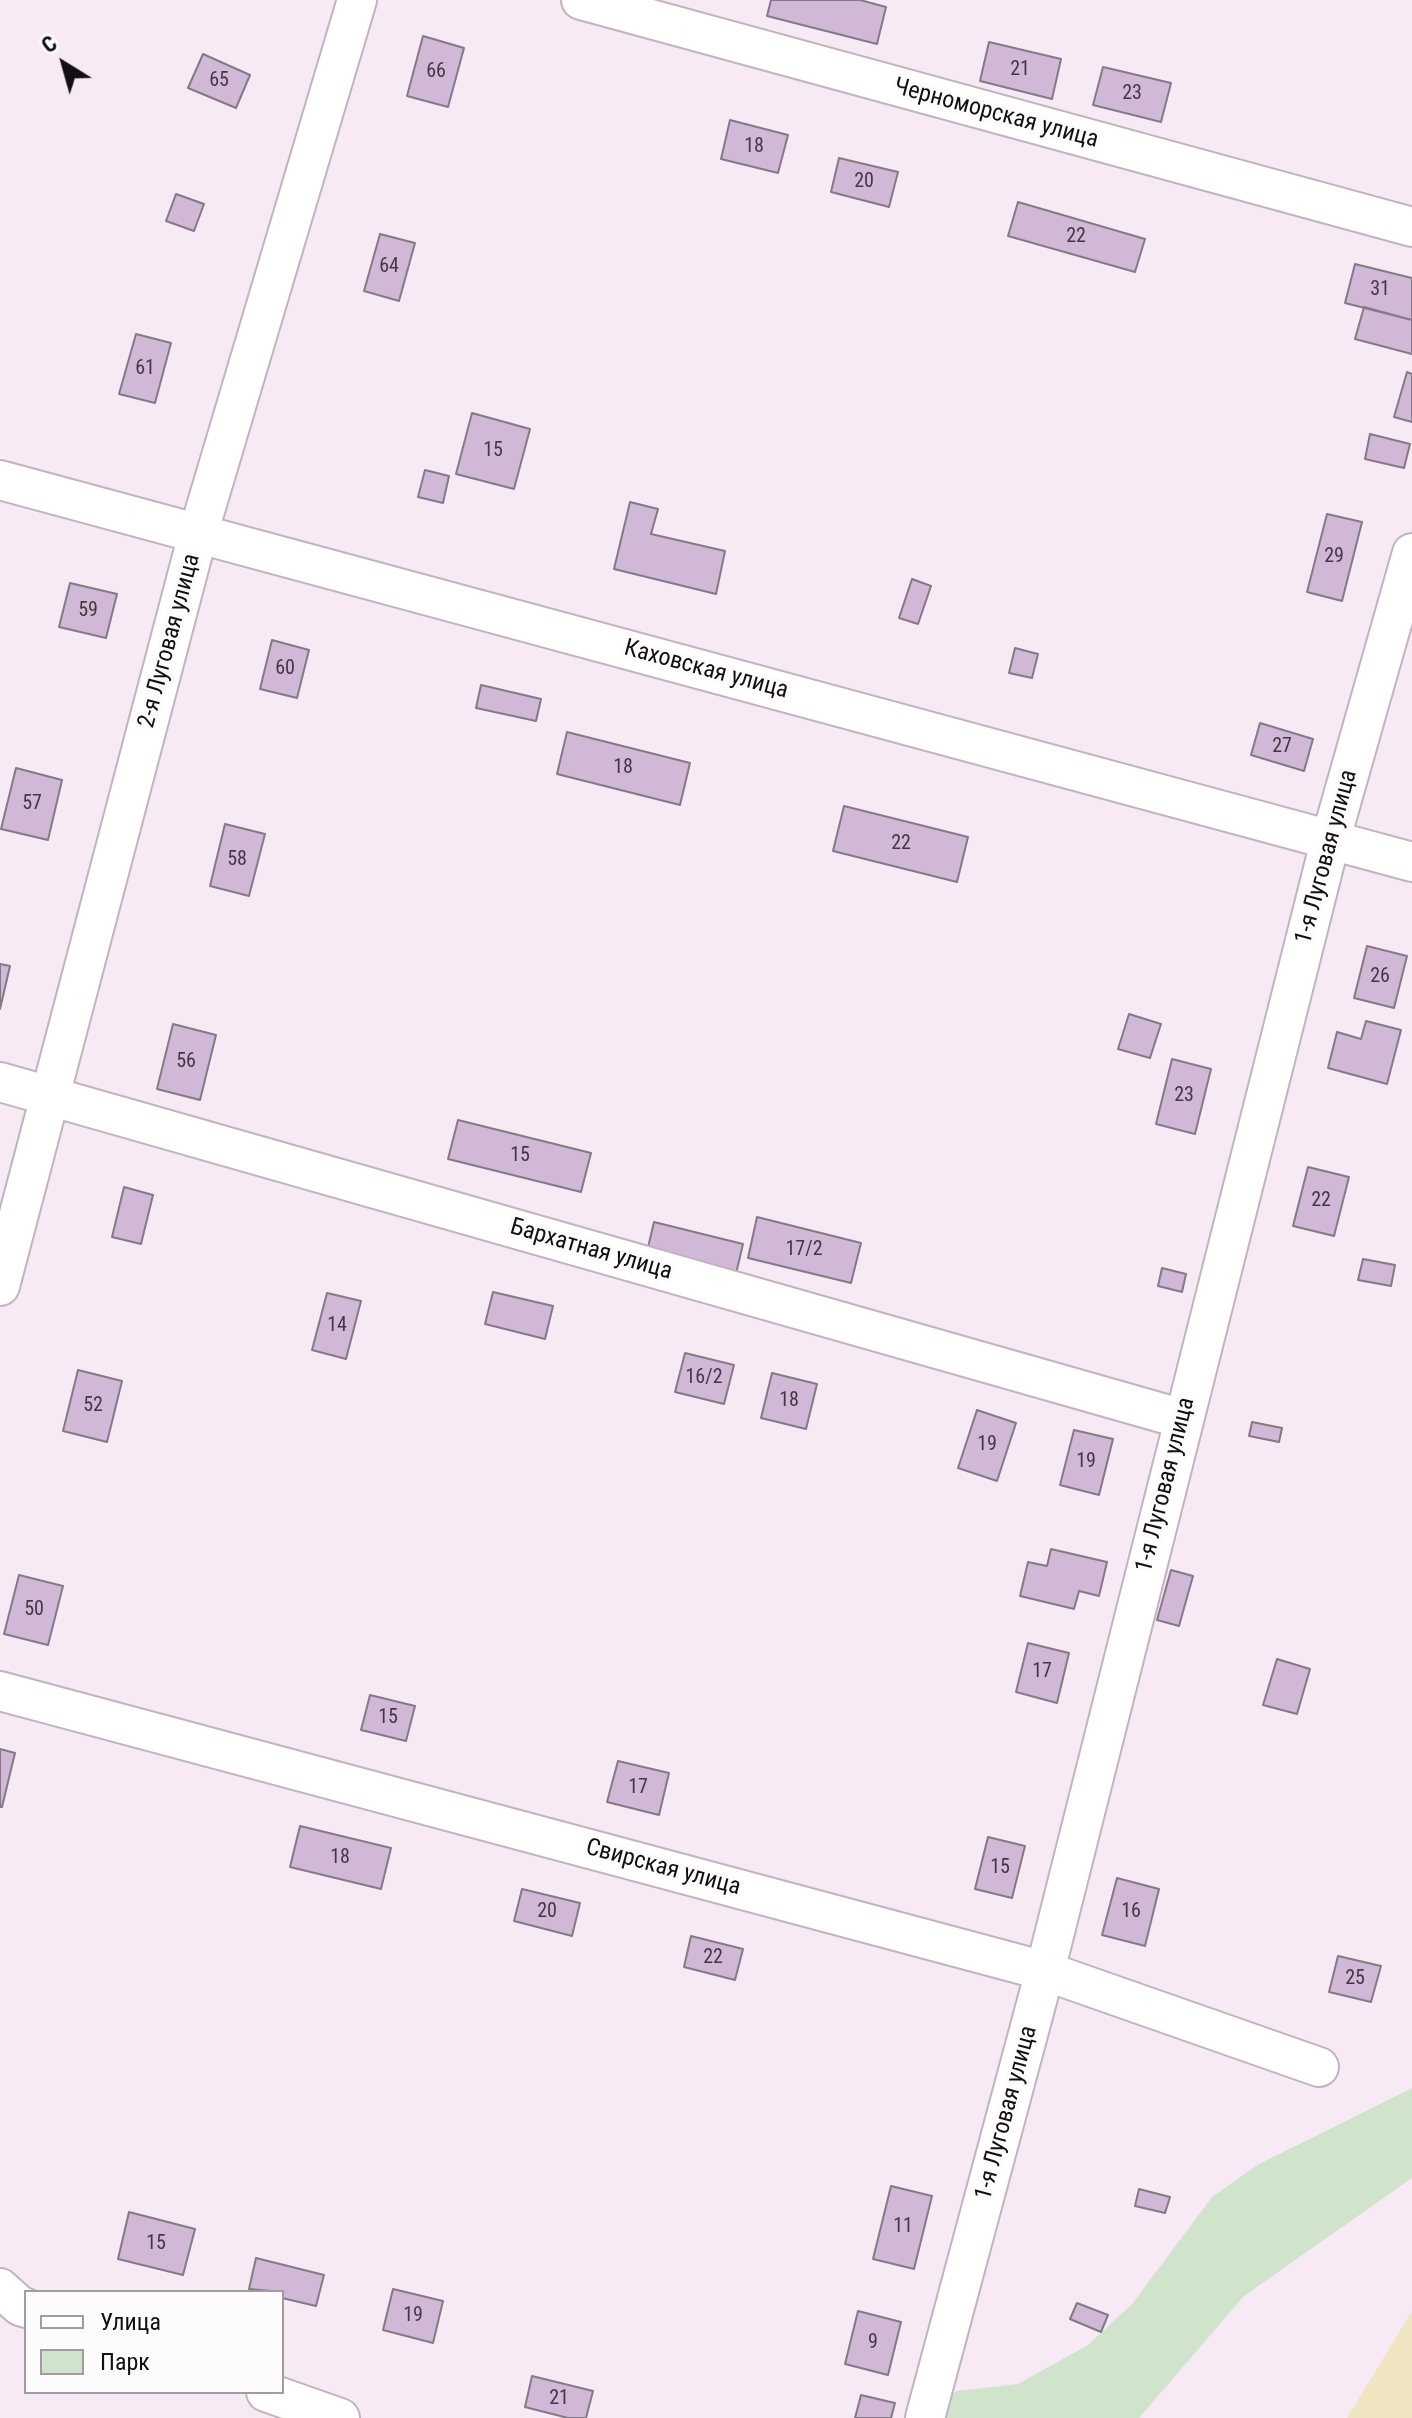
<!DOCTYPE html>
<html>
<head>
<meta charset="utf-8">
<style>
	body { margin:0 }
	#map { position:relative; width:1412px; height:2418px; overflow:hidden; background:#f7eaf5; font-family:"Roboto Condensed",sans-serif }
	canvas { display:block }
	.legend { position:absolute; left:24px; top:2290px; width:260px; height:104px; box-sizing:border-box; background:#fefbfd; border:2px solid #a09c9f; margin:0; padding:10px 14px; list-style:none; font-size:24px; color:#130e12 }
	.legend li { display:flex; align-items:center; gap:16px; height:40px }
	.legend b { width:40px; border:2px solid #a09c9f }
	.north { position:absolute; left:24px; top:24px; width:80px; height:80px; -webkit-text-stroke:6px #fefbfd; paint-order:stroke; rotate:323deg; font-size:22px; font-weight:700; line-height:32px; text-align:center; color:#130e12 }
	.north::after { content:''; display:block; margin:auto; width:28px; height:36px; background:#130e12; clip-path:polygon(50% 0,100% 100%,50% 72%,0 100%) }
</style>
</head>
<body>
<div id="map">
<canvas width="1412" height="2418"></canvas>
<ul class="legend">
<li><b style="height:10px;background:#fff"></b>Улица</li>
<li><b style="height:22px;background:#d0e4cc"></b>Парк</li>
</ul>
<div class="north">С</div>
</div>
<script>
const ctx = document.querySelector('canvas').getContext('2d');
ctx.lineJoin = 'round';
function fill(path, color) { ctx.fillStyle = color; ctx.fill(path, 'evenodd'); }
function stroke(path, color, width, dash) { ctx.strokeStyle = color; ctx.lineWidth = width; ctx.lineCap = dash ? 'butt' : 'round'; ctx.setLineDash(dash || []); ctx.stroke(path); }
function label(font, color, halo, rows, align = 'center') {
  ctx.font = font + ' "Roboto Condensed",sans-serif'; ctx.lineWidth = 8; ctx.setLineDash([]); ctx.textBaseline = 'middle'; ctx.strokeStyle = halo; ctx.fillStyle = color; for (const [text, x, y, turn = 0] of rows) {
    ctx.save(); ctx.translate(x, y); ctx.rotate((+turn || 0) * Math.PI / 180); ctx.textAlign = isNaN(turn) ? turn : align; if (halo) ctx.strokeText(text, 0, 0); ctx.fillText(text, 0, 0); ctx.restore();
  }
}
const green = new Path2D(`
	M1412,2088V2178L1244,2296L1139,2418H931L933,2407L957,2391L1018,2384L1088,2345L1132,2304L1212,2197L1259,2164Z`);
const sand = new Path2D(`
	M1412,2311V2418H1347Z`);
const building = new Path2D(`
	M771,0H860L886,7L877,44L767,16Z
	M423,36L464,48L448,107L407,96Z
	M989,42L1061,59L1052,99L980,81Z
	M203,54L250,75L236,108L188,88Z
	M1103,67L1171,83L1161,122L1093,105Z
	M730,120L788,135L778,173L721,159Z
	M839,158L898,172L889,207L831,192Z
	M176,194L204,204L194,231L166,221Z
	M1018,202L1145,239L1135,272L1008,236Z
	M380,234L415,243L399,301L364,291Z
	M1355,264L1412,278V320L1345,303Z
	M1364,307L1412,320V354L1355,339Z
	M136,334L171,343L155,403L119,394Z
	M1407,372L1412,374V422L1394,417Z
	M472,413L530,429L514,489L456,474Z
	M1370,434L1410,444L1404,468L1365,459Z
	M425,470L449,476L443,503L418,497Z
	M630,502L658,509L651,534L725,551L716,594L614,569Z
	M1327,514L1362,522L1342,601L1307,592Z
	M912,579L931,586L918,624L899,618Z
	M70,583L117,594L106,638L59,627Z
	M272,640L309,650L297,698L260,689Z
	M1015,648L1038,654L1032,678L1009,673Z
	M481,685L541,699L536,721L476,708Z
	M1260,723L1313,739L1304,771L1251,755Z
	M567,732L690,763L680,805L557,774Z
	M16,768L62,780L48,840L1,829Z
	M844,806L968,837L957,882L833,851Z
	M225,824L265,834L249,896L210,886Z
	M1367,946L1407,956L1394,1008L1354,998Z
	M0,964L10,966L0,1009Z
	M1129,1014L1161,1024L1150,1058L1118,1049Z
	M1366,1021L1401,1030L1387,1084L1328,1068L1337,1032L1361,1039Z
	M173,1024L216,1035L200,1100L157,1089Z
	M1172,1059L1211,1069L1195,1134L1156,1124Z
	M458,1120L591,1153L581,1192L448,1159Z
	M1308,1167L1349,1177L1334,1236L1293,1226Z
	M124,1187L153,1195L141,1244L112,1237Z
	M757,1217L861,1243L851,1283L748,1258Z
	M654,1222L743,1244L735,1278L646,1256Z
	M1363,1259L1395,1265L1391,1286L1358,1280Z
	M1162,1268L1186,1274L1182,1292L1158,1286Z
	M493,1292L553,1306L545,1339L485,1324Z
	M327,1293L361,1301L346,1359L312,1350Z
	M685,1353L734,1365L724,1404L675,1392Z
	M78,1370L122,1381L107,1442L63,1431Z
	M772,1373L817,1384L806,1429L761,1418Z
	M977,1410L1016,1423L997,1481L958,1468Z
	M1252,1422L1282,1428L1279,1442L1249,1436Z
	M1074,1430L1113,1439L1099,1495L1060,1485Z
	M1051,1549L1107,1562L1099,1596L1079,1591L1074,1609L1020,1596L1028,1562L1047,1566Z
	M1171,1570L1193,1576L1179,1626L1157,1620Z
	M19,1575L63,1586L48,1645L4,1634Z
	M1028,1643L1069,1653L1057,1703L1016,1692Z
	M1277,1659L1310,1669L1297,1714L1263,1705Z
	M370,1695L415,1706L406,1741L361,1730Z
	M0,1749L15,1753L2,1807H0Z
	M618,1761L669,1773L659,1815L607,1802Z
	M300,1826L391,1848L381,1889L290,1867Z
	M988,1837L1025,1846L1012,1898L975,1889Z
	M1117,1878L1159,1889L1145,1946L1102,1935Z
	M522,1889L580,1903L572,1936L514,1921Z
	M691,1936L743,1949L735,1980L684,1967Z
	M1338,1956L1381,1966L1371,2002L1329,1992Z
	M891,2186L932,2196L914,2269L873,2259Z
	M1139,2189L1170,2197L1165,2213L1135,2206Z
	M129,2212L195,2229L183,2275L118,2259Z
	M256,2258L324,2275L316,2306L282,2298V2292L249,2289Z
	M393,2289L443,2301L433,2343L383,2330Z
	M1077,2303L1108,2315L1101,2332L1070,2319Z
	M858,2311L901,2322L888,2375L845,2364Z
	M532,2376L593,2391L586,2418H568L525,2407Z
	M861,2395L895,2403L891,2418H855Z`);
const minor = new Path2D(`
	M581,0L1412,227
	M0,480L1412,862
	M0,1082L1183,1419
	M0,1286L198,534L357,0
	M0,1691L1045,1971L1319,2067
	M0,2288L20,2306L26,2308
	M266,2392L340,2418
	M925,2418L1045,1971L1331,838L1412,553`);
const numberNames = [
	["21",1020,70],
	["66",436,72],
	["65",219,81],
	["23",1132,94],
	["18",754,147],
	["20",864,182],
	["22",1076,237],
	["64",389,267],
	["31",1380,290],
	["61",145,369],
	["15",493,451],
	["29",1334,557],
	["59",88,611],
	["60",285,669],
	["27",1282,747],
	["18",623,768],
	["57",32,804],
	["22",901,844],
	["58",237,860],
	["26",1380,977],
	["56",186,1062],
	["23",1184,1096],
	["15",520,1156],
	["22",1321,1201],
	["17/2",804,1250],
	["14",337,1326],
	["16/2",704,1378],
	["18",789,1401],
	["52",93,1406],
	["19",987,1445],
	["19",1086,1462],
	["50",34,1610],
	["17",1042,1672],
	["15",388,1718],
	["17",638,1788],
	["18",340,1858],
	["15",1000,1868],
	["20",547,1912],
	["16",1131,1912],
	["22",713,1958],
	["25",1355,1979],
	["11",903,2227],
	["15",156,2244],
	["19",413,2316],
	["9",873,2343],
	["21",559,2399]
];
const streetNames = [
	["Черноморская улица",996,114,15],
	["2-я Луговая улица",170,641,-75],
	["Каховская улица",706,670,15],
	["1-я Луговая улица",1327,857,-75],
	["Бархатная улица",591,1250,16],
	["1-я Луговая улица",1166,1485,-76],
	["Свирская улица",663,1868,15],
	["1-я Луговая улица",1007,2113,-75]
];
fill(green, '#d0e4cc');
fill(sand, '#efe5c0');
fill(building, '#d0b8d6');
stroke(building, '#837a86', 2);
stroke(minor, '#c0b4be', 42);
stroke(minor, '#fff', 38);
label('20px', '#423843', null, numberNames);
label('24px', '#130e12', '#fefbfd', streetNames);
</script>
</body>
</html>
